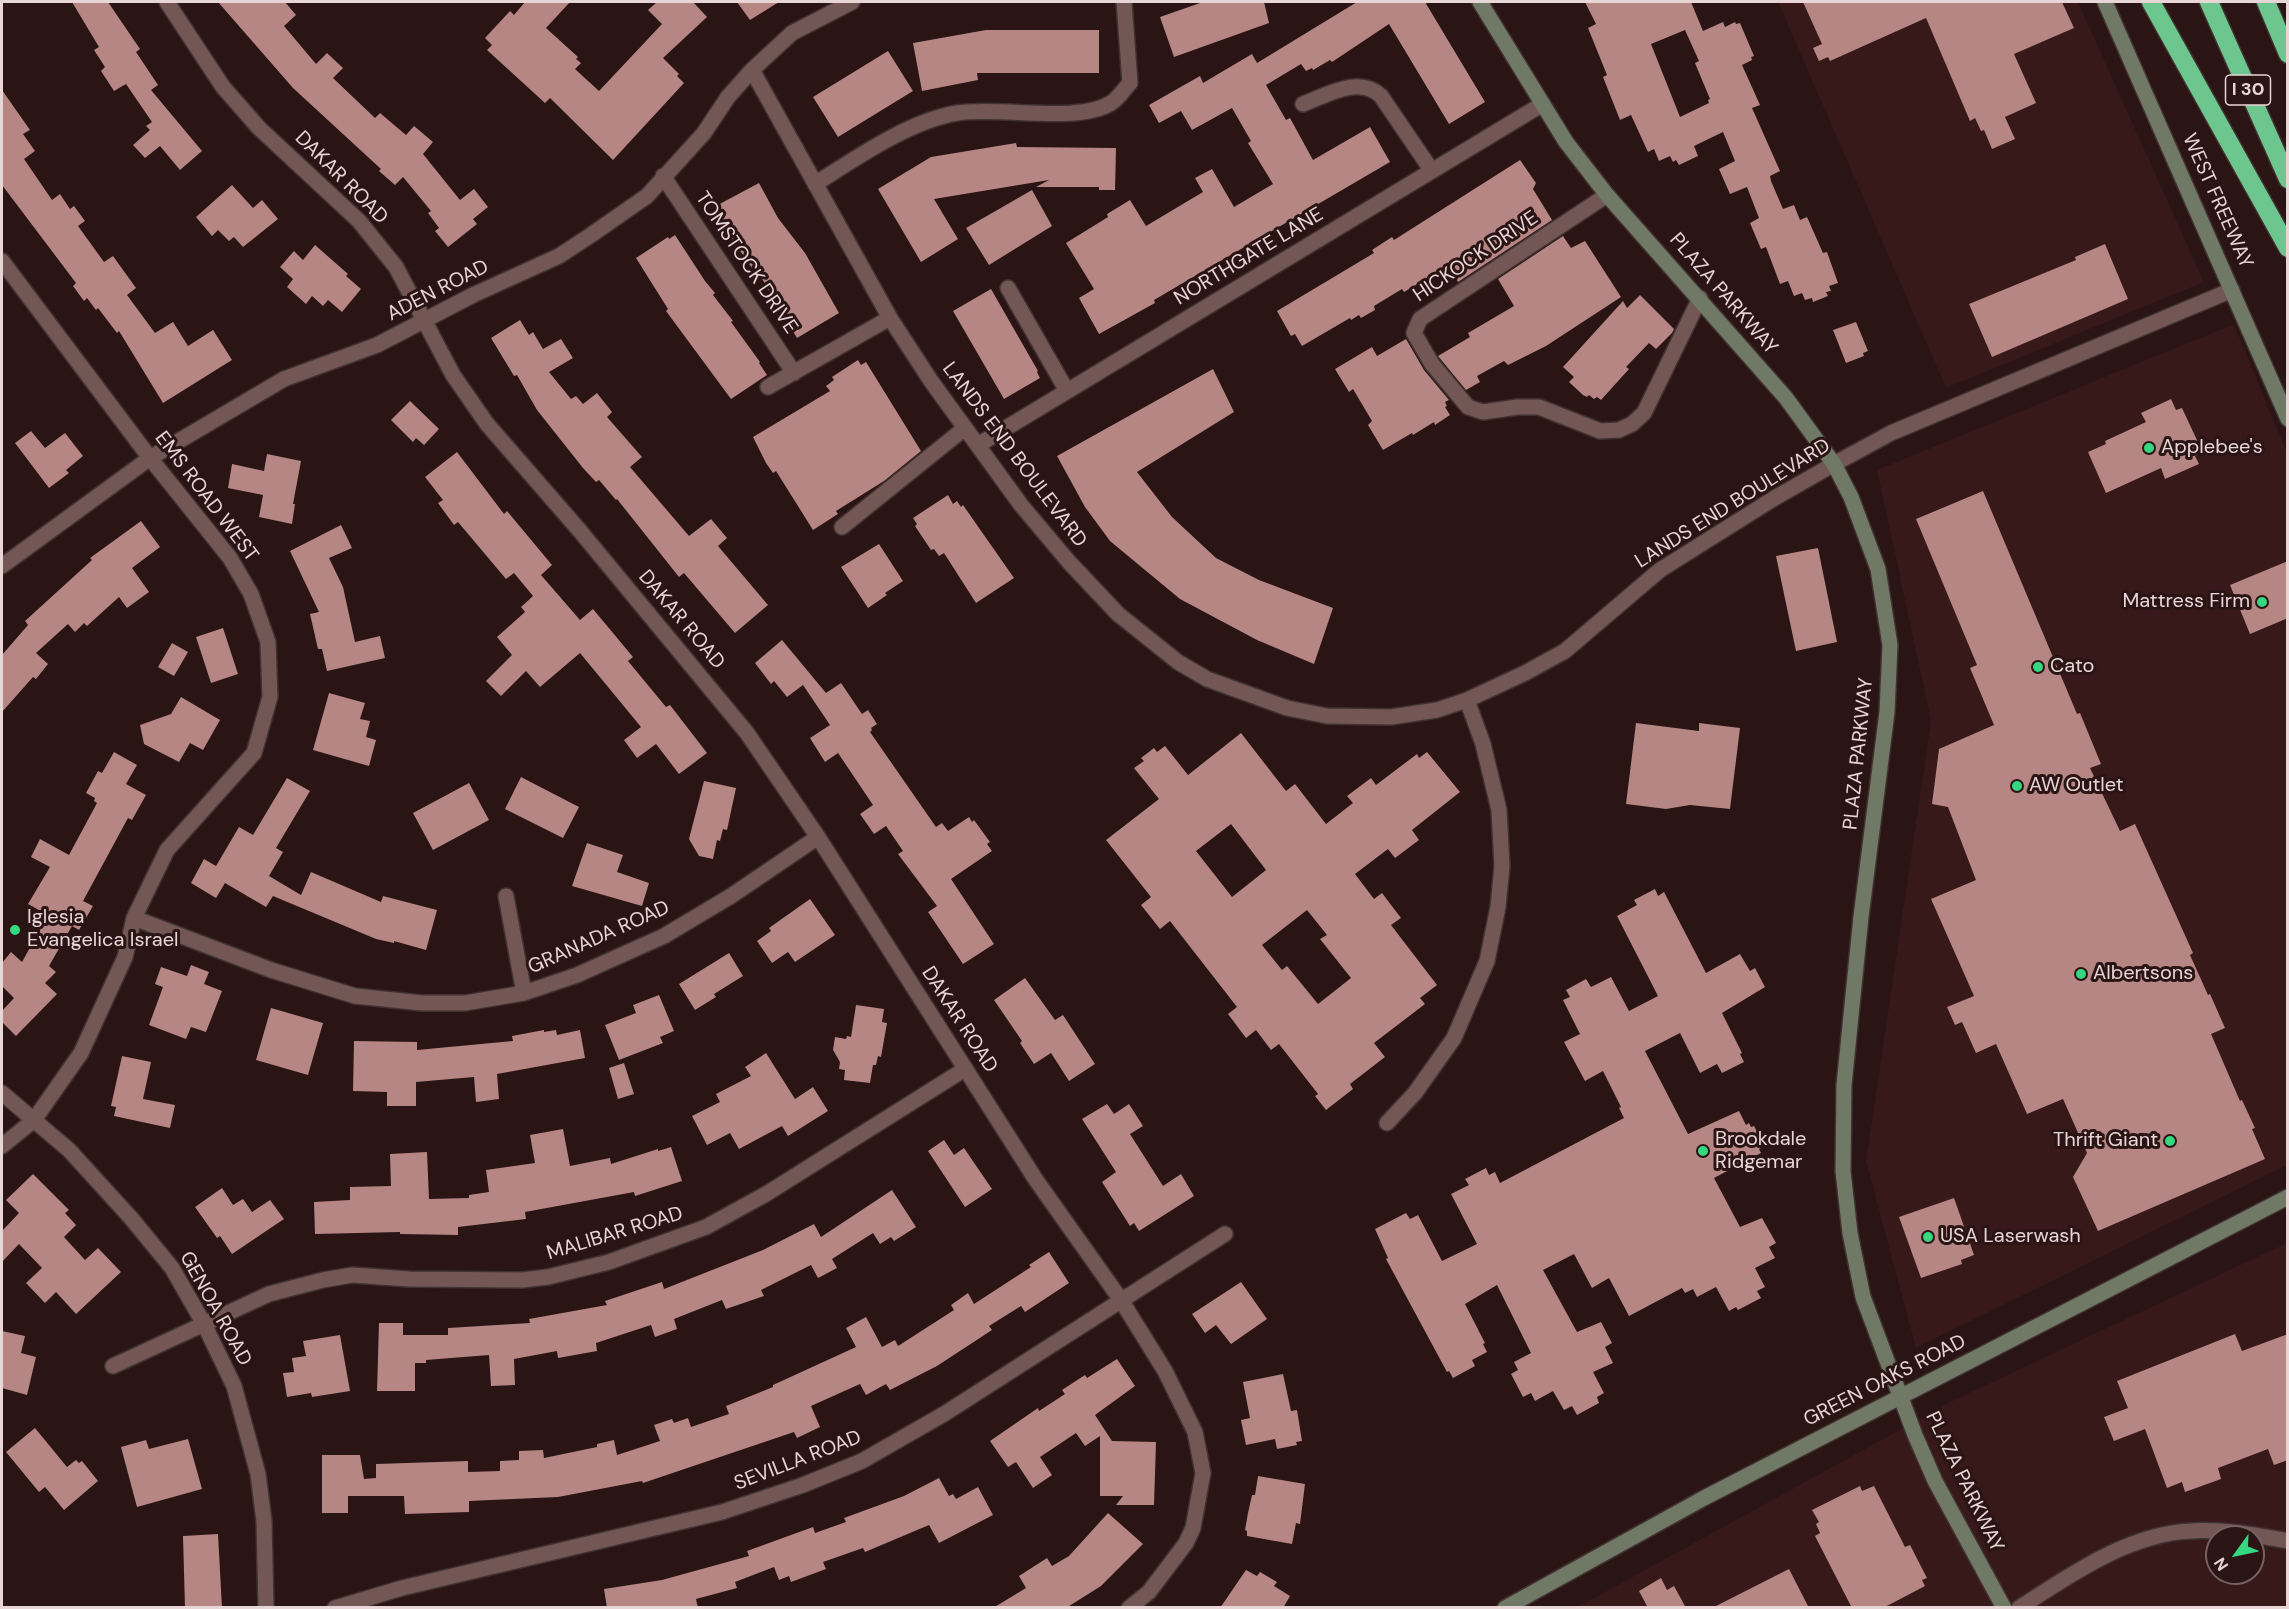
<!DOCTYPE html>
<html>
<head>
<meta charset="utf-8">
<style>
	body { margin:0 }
	#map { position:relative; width:2289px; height:1609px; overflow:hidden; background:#2a1414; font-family:"DM Sans",sans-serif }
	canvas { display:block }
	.frame { position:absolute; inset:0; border:3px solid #e7d6d5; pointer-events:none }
	.north { position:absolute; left:2205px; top:1525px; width:60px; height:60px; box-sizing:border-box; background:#2a1414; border:2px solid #766261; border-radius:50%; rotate:237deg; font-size:16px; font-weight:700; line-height:24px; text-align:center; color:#e7d6d5 }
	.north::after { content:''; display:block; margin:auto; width:21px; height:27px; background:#35d881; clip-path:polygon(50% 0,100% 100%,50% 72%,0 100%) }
</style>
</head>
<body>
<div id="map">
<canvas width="2289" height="1609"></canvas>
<div class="frame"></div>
<div class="north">N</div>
</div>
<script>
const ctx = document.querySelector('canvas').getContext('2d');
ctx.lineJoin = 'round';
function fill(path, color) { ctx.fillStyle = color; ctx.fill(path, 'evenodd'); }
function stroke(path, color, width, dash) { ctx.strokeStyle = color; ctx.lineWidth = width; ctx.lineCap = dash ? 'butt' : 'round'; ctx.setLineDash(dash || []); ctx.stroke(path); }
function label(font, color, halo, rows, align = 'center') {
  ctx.font = font + ' "DM Sans",sans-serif'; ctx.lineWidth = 6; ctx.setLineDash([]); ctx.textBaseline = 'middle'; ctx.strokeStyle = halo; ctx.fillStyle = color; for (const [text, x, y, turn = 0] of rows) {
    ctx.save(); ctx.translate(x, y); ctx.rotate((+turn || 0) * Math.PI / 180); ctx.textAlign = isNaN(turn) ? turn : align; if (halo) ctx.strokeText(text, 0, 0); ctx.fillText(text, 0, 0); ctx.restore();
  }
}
const built = new Path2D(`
	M1778,2H2078L2204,282L1946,388Z
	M2234,324L2287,453V1165L1916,1348L1866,1161L1931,721L1877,470Z
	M2287,1243V1607L1576,1608L1952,1401ZM2217,1537H2253V1573H2217Z`);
const building = new Path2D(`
	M72,2H108L140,49L136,52L158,85L151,90L202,151L180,170L160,146L145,158L133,145L150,130L146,126L152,122L126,84L114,91L101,71L105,67L94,50L99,47Z
	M218,2H285L296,15L284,26L316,64L327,53L343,68L333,78L375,118L380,113L406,135L414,126L433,142L423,154L460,200L474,189L488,207L473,219L477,224L448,247L435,231L439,228L428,213L431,211L403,177L395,185L379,171L381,169L293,88Z
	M525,2H570L546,28L578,57L576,59L581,63L575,69L599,91L662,24L648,10L657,2H693L707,17L663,58L679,74L677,76L684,83L613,160L550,98L545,103L487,50L492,45L485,38L510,11L514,15Z
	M737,2H779L750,20Z
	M1203,2H1264L1269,23L1174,57L1160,17Z
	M1357,2H1425L1485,102L1449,124L1389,24L1332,62L1330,60L1313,70L1312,68L1306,71L1301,64L1266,85L1286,120L1290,118L1313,160L1370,127L1390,162L1224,259L1154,300L1155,303L1099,334L1079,298L1094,289L1066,243L1108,217L1107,214L1130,200L1146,226L1203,192L1195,178L1212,169L1234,207L1273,184L1248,143L1251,141L1232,108L1192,130L1181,111L1159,123L1149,105L1200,76L1203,83L1252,54L1257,63Z
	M1585,2H1691L1703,31L1723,22L1725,27L1735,22L1736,24L1740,23L1754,56L1751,57L1752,60L1742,65L1760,105L1752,108L1780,171L1770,176L1771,181L1783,209L1794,205L1800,220L1807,217L1823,253L1827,252L1838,283L1829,286L1831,291L1826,292L1828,296L1813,302L1812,298L1805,300L1802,293L1794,296L1788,281L1780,284L1766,247L1761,249L1750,223L1759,218L1747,187L1730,194L1719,169L1735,161L1723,132L1694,146L1698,156L1679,165L1676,160L1673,162L1670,156L1659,161L1654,149L1648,152L1631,115L1620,120L1603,77L1607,75L1588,28L1596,24ZM1685,30L1699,61L1695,63L1710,99L1708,100L1709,103L1680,117L1651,44Z
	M1803,2H2062L2074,28L2014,54L2036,103L2005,117L2015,139L1992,149L1984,130L1981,131L1975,118L1970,121L1926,18L1830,61L1828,57L1819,61L1813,48L1822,44Z
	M986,30H1099V73H977L978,80L922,91L913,43Z
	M888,51L913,91L838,137L813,97Z
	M2,90L30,130L23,134L35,151L24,159L52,200L60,194L70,209L74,206L85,221L78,226L104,262L113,256L136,288L127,295L155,333L173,322L188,346L213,330L232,360L163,403L119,331L117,333L98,308L96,310L87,298L84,301L73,286L76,283L2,185Z
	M1016,143L1017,147L1116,148L1115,190H1099V187H1036L1049,180L934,199L958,239L921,262L878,189L931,157Z
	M1520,160L1536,183L1533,189L1552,220L1458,282L1448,266L1404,292L1402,289L1374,306L1375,310L1361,318L1359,315L1351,320L1350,318L1302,346L1295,334L1291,336L1277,311L1374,253L1372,250L1392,237L1394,240Z
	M759,183L778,218L805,253L839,313L797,338L761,277L759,278L731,238L714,207Z
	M232,185L253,208L262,200L278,219L243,247L234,237L229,241L218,230L212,236L196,217Z
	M1032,190L1052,226L989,265L966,228Z
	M675,235L705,281L715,293L713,295L733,321L731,322L760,362L759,363L767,375L731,399L666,311L668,309L636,258L668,237L669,239Z
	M1563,236L1571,248L1585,241L1621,297L1546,346L1508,365L1504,361L1477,376L1480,382L1466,390L1438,356L1470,337L1468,333L1514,306L1498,279Z
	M2105,244L2128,299L1992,357L1969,304L2076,260L2075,257Z
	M315,245L348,274L346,276L361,289L342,312L328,300L323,306L312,296L306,304L287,287L293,279L280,267L294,251L303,260Z
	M991,289L1038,371L1037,372L1040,378L1004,399L953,311Z
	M1640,295L1674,329L1672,333L1656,349L1649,343L1626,367L1629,369L1601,400L1597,397L1594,399L1589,395L1587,397L1583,395L1569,382L1574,377L1563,367L1623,301L1627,308Z
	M520,320L529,335L533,332L543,349L561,339L573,358L549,372L571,399L576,396L583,404L597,393L612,412L607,417L642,457L630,467L689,536L711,519L727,538L718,546L768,605L735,633L684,573L679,577L617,499L616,500L599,480L596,482L583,468L537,410L517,375L514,376L491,338Z
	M1856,322L1868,351L1863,353L1864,356L1846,363L1833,330Z
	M1406,339L1424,370L1449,400L1445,402L1447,406L1445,407L1450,415L1435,425L1434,422L1413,435L1412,433L1383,450L1368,425L1372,421L1353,389L1349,392L1335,369L1372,347L1377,356Z
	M858,360L861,365L866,362L921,451L884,481L836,511L838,514L813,530L776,471L773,473L766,463L753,437L830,391L826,386L834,380L832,377Z
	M1213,369L1234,412L1137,472L1172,517L1216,558L1259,580L1333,608L1314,664L1257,640L1180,599L1110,541L1085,507L1057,456Z
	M2171,399L2176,410L2182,408L2203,453L2195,456L2199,464L2165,479L2161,468L2106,493L2088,452L2106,444L2105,441L2146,422L2141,413Z
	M410,401L439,429L424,445L416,438L413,442L391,420Z
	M31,431L45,448L65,433L83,456L66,470L69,473L49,488L15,443Z
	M457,452L504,514L507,511L552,565L541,575L580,620L593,609L633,657L628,661L666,707L670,705L707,753L679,774L656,744L637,758L624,740L641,727L580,653L540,687L526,671L501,696L486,681L512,655L497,637L525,612L521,607L533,596L514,573L506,579L458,522L454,525L438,503L443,500L425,477Z
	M267,454L301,461L293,504H295L292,524L259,517L263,495L228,488L232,464L264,471Z
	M1983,491L2077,714L2080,713L2101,764L2090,768L2120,831L2135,824L2193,953L2190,955L2208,995L2210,994L2225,1028L2211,1034L2240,1101L2242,1100L2255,1128L2252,1129L2265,1159L2098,1231L2073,1177L2087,1153L2063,1099L2027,1114L1996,1044L1976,1053L1962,1022L1955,1025L1947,1007L1974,996L1931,899L1976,880L1948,807L1932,804L1939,749L1994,725L1970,668L1977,665L1916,519Z
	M948,495L953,504L957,501L961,507L963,505L1014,578L976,603L944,553L939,556L934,549L931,550L915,526L917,524L913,518Z
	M141,521L160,547L132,568L149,592L127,608L119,597L87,626L84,623L75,632L68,624L36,653L48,664L36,679L33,677L2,712V655L28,625L25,621L92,560L90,558Z
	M341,525L352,548L329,558L343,587L355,642L380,636L385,658L327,671L322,649H318L310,614L319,612L290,551Z
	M879,544L903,581L885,593L887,595L868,608L841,567Z
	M1818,548L1837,642L1796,651L1776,556Z
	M2288,561V618L2250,634L2230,585Z
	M223,628L238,674L211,683L196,637Z
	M782,640L826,693L841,683L862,714L868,710L877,724L871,728L872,730L870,732L936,827L942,823L948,831L969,817L972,822L974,820L990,842L987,844L992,851L951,879L994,944L963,964L928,912L937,906L898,854L903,851L886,826L874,834L860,814L873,805L838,753L825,762L810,738L830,725L803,685L787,697L774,681L771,684L755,663Z
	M172,643L188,652L174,676L158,667Z
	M329,693L365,703L360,719L370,721L366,737L376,740L369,766L313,750Z
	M181,697L220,720L203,750L190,743L179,762L144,744L140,725L171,714Z
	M1636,723L1699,731V723L1740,728L1730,809L1690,805L1666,809L1626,804Z
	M1241,733L1286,791L1295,784L1326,824L1353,803L1347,796L1371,778L1376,785L1417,754L1419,758L1427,752L1460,792L1412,830L1419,840L1395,858L1388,849L1355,874L1374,899L1382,893L1401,918L1391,925L1437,985L1420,998L1425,1004L1374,1043L1385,1057L1350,1084L1353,1089L1326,1110L1315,1096L1318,1094L1279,1044L1271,1050L1256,1030L1246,1038L1228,1014L1237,1007L1170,921L1160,929L1141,905L1151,897L1106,840L1159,799L1134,768L1144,761L1141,758L1154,748L1157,752L1165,746L1188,775ZM1231,824L1266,870L1232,897L1196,851ZM1307,910L1327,935L1320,939L1351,978L1318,1004L1287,966L1282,970L1262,945Z
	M114,752L137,765L126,784L146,795L132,820L128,818L83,901L93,906L79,930L72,926L49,966L56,972L45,983L57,994L16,1036L2,1022V1011L14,998L2,986V963L11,952L22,962L48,915L28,904L50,867L31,857L40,839L69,855L97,803L94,801L95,798L86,793L98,771L102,773Z
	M521,777L579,807L563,838L505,809Z
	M287,778L310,791L276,848L283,852L269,876L301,895L311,872L381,902L383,896L437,910L426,950L394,941V943L376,939L273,896L266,907L225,883L216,898L191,883L204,859L216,866L239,827L253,835Z
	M704,781L736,788L727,830L723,829L720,841L717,840L713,859L699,856L689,839Z
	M469,783L489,820L433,850L413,813Z
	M587,843L623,855L617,872L649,883L642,906L572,886Z
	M1655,889L1658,896L1664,892L1706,973L1740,954L1750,971L1755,968L1765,987L1722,1013L1742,1053L1740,1054L1744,1062L1722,1073L1717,1064L1700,1073L1680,1033L1645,1051L1688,1134L1739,1111L1746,1125L1749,1123L1751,1127L1754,1126L1765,1146L1759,1149L1761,1153L1714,1178L1740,1227L1762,1218L1776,1243L1769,1247L1775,1258L1755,1268L1765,1287L1757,1291L1761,1298L1738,1310L1736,1307L1729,1311L1716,1287L1697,1297L1693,1289L1685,1293L1682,1288L1629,1316L1609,1278L1592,1288L1574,1254L1543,1270L1577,1332L1601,1322L1612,1343L1605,1347L1613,1363L1593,1372L1604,1393L1597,1397L1599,1403L1577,1415L1572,1406L1564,1410L1553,1391L1535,1401L1531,1393L1523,1397L1511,1374L1518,1370L1514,1362L1531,1353L1497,1285L1465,1304L1485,1343L1483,1344L1487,1352L1472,1360L1475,1366L1453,1378L1449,1371L1447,1372L1386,1259L1388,1258L1375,1229L1406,1213L1410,1219L1418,1215L1442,1261L1477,1244L1451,1194L1469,1185L1465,1179L1486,1168L1489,1175L1495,1172L1500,1183L1624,1118L1619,1108L1621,1107L1603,1071L1585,1081L1564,1042L1580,1034L1563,1000L1570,997L1566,990L1586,979L1591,987L1611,977L1629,1011L1658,996L1617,916L1637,905L1634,900Z
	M810,899L835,935L795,962L788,952L772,963L757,941L771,931L769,928Z
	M729,953L743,976L714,994L716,997L695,1010L679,984Z
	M191,965L209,972L204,984L222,991L206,1032L191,1027L186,1039L149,1025L163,987L155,984L161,967L187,976Z
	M1025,978L1055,1020L1063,1015L1095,1064L1069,1081L1051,1053L1034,1064L1020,1043L1022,1041L994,1000Z
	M659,995L674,1031L660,1037L663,1043L619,1060L605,1025L636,1013L633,1005Z
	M856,1005L884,1009L882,1022L887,1023L881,1057L878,1056L876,1065H873L870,1083L844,1080L845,1070L839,1069L840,1062L833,1050L835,1037L846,1039L847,1036L851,1037Z
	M271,1008L323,1023L308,1075L256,1060Z
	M544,1030V1032L556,1030L557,1035L580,1030L585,1058L497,1074L499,1099L476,1102L474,1077L416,1082V1106H387V1092L353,1091L354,1041L417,1042V1050L513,1041L512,1036Z
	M766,1053L795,1099L813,1087L828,1111L788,1136L782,1126L739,1149L730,1133L707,1145L692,1116L720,1102L716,1094L751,1076L745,1067Z
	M122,1056L151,1062L143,1099L175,1105L170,1128L114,1116L116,1107L111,1106Z
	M624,1063L634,1094L618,1099L609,1068Z
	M1107,1104L1114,1114L1129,1104L1143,1126L1130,1134L1163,1186L1181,1174L1194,1196L1139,1231L1134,1223L1130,1226L1102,1182L1116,1172L1082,1119Z
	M563,1129L570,1166L610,1158L611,1164L658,1149V1151L671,1147L682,1181L635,1196L634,1192L525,1212L526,1219L458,1227V1235L400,1234V1232L315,1234L314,1202L350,1200V1187L391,1186L390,1154L427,1152L429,1199L469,1198V1195L489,1192L486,1170L535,1163L530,1135Z
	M944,1140L954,1155L964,1148L992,1189L965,1207L928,1151Z
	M33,1174L69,1210L65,1213L76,1225L64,1237L85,1260L98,1248L121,1272L76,1314L56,1292L45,1303L26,1283L42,1268L19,1244L2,1262V1231L19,1213L6,1200Z
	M222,1188L233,1205L243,1199L252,1212L270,1200L284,1219L232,1254L220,1236L217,1238L195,1207Z
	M892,1190L916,1227L894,1241L891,1237L880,1244L873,1233L832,1259L837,1268L818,1278L811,1265L761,1290L764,1296L726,1309L722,1300L674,1319L677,1329L655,1337L651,1325L596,1343L597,1351L558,1358L557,1351L514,1359L515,1385L491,1386L489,1355L426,1360V1363H415V1391H377L379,1323H403V1335H448V1328L530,1323L529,1319L607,1305L605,1301L662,1282L664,1289L763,1250L814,1224L821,1237Z
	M1954,1198L1974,1255L1961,1260L1962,1264L1921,1278L1899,1217Z
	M1049,1252L1069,1283L1025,1312L1021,1306L989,1326L992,1330L937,1366L890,1390L886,1384L866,1395L860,1384L811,1406L820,1427L797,1438L794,1432L643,1483L642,1481L558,1497L469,1501V1512L405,1514L404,1496H348V1513H322V1455H360L364,1479L376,1478V1464L468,1461V1472L500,1471V1461L519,1460V1451L543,1450L544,1458L597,1447V1444L614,1440L617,1455L660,1441L654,1425L672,1419L674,1423L688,1418L691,1427L729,1414L726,1406L773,1387V1385L856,1347L846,1328L866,1317L882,1347L895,1340L898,1346L954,1310L951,1305L968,1293L974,1304L1031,1267L1029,1265Z
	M1241,1282L1267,1319L1231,1344L1216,1325L1205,1333L1192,1314Z
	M2,1331L25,1336L21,1353L36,1357L27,1395L2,1388Z
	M2235,1334L2242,1351L2288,1334V1460L2274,1465L2268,1449L2218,1468L2221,1479L2185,1492L2182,1482L2167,1488L2145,1429L2114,1441L2104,1417L2128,1408L2117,1381Z
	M340,1335L350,1391L312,1397L311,1393L287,1397L283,1373L294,1372L292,1358L306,1356L303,1341Z
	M1117,1359L1135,1386L1095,1415L1112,1441L1156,1442L1154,1505H1116L1123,1496H1100V1436L1085,1446L1076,1433L1040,1457L1052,1475L1033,1488L1016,1462L1008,1467L990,1441L1038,1408L1039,1411L1065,1394L1062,1390L1085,1375L1087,1378Z
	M1283,1374L1291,1411L1297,1410L1302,1441L1296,1442L1297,1445L1277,1449L1275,1439L1246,1445L1241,1420L1250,1418L1243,1382Z
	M35,1428L67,1467L76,1460L79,1463L82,1461L98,1481L64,1510L45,1487L39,1492L6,1452Z
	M188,1439L202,1489L137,1507L121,1447L146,1440L149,1449Z
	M1258,1476L1305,1484L1300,1524L1296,1523L1292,1544L1247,1536V1531L1245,1530L1248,1513L1252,1495H1255Z
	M939,1478L949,1496L953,1494L956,1499L978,1487L993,1515L939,1543L929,1525L865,1552L863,1548L823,1562L826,1569L791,1582L789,1576L779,1580L774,1567L735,1582L737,1588L696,1599L698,1608H607L604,1589L662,1580L749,1556L747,1551L813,1527L815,1533L846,1522L844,1518L904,1496Z
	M1860,1486L1862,1491L1874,1486L1905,1547L1910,1545L1927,1578L1922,1580L1925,1586L1883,1608H1852L1815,1536L1820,1533L1816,1524L1819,1522L1812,1510Z
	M1108,1513L1143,1544L1101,1586L1066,1608H993L1026,1588L1019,1576L1047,1558L1052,1566L1069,1556Z
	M218,1534L222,1608H185L183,1536Z
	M1789,1569L1809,1608H1712Z
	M1246,1570L1257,1576L1260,1572L1277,1582L1274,1586L1290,1596L1283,1608H1220Z
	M1661,1578L1667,1590L1674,1586L1686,1608H1648L1639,1591Z`);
const street = new Path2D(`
	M167,2L223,87L259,128L359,221L396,267L453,375L487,424L580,531L747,733L818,837L1036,1180L1121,1300L1165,1371L1195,1432L1203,1473L1193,1528L1186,1543L1149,1592L1129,1608
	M752,70L890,318L931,381L1021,505L1069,562L1118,614L1178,662L1207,679L1287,708L1327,716L1391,717L1437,710L1467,700L1525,673L1565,651L1660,570L1773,499L1834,464L1891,433L2232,290
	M1303,104C1327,95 1359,75 1381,96L1432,171
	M663,176L794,373
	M815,184C856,158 909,121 957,113C1000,106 1077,124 1111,103C1118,99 1124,89 1130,83L1124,2
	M1607,195L1420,319L1414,333L1432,364L1468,407L1483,412L1518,407H1539L1600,431L1619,430L1632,424L1644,413L1700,298
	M2,261L150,458L230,558L251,594L268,642L270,697L254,753L167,850L134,918L125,957L81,1053L34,1120L2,1146
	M1008,288L1067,391
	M768,387L890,318
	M978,445L1541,105
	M842,527L965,428
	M2,566L150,458L284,379L377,345L473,295L559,256L591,235L647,196L704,133L728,97L752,70L792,33L852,2
	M506,896L524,993
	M134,918L271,970L355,996L422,1003H465L524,993L577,975L664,936L731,896L818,837
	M2,1093L69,1150L131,1218L172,1268L204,1324L234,1386L258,1474L264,1521L266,1608
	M1387,1123L1415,1093L1454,1038L1487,961L1498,907L1502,866L1499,810L1483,744L1467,700
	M113,1366L269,1294L323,1280L352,1275L409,1279L522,1280L548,1277L609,1262L706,1227L766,1194L965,1069
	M335,1608L402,1588L722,1512L803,1485L862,1461L944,1414L1225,1234
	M2019,1608C2070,1575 2128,1534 2191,1531C2223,1529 2256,1535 2288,1541`);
const secondary = new Path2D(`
	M1480,2L1566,142L1607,195L1786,398L1834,464L1851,497L1878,569L1890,645L1887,712L1861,917L1844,1085L1843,1171L1850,1233L1863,1297L1915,1435L1935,1481L2004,1608
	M2105,2L2288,419
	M1505,1608L1704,1498L2288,1197`);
const highway = new Path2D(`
	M2151,2L2288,248
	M2209,2L2288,179
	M2266,2L2288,54`);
const markers = [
	[2149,448,6,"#35d881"],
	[2262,602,6,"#35d881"],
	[2038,667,6,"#35d881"],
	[2017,786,6,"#35d881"],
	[15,930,6,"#35d881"],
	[2081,974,6,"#35d881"],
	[2170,1141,6,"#35d881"],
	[1703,1151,6,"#35d881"],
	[1928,1237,6,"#35d881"]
];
const shields = [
	[2248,90,45]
];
const shieldNames = [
	["I 30",2248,90]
];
const streetNames = [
	["DAKAR ROAD",341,178,45],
	["WEST FREEWAY",2217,201,66],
	["NORTHGATE LANE",1249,257,-31],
	["HICKOCK DRIVE",1476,257,-34],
	["TOMSTOCK DRIVE",746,263,56],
	["ADEN ROAD",438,291,-27],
	["PLAZA PARKWAY",1723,294,49],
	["LANDS END BOULEVARD",1014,455,53],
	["EMS ROAD WEST",206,497,53],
	["LANDS END BOULEVARD",1733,504,-32],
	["DAKAR ROAD",681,620,50],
	["PLAZA PARKWAY",1859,754,-84],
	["GRANADA ROAD",599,938,-24],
	["DAKAR ROAD",959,1020,57],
	["MALIBAR ROAD",615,1234,-17],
	["GENOA ROAD",215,1309,61],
	["GREEN OAKS ROAD",1885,1381,-27],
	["SEVILLA ROAD",798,1461,-21],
	["PLAZA PARKWAY",1964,1482,64]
];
const poiNames = [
	["Applebee's",2161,448],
	["Mattress Firm",2250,602,"right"],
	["Cato",2050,667],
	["AW Outlet",2029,786],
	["Iglesia",27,918],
	["Evangelica Israel",27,941],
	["Albertsons",2093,974],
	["Brookdale",1715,1140],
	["Ridgemar",1715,1163],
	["Thrift Giant",2158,1141,"right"],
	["USA Laserwash",1940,1237]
];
fill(built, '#361918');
fill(building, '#b58684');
stroke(street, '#413130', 18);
stroke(secondary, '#413130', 18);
stroke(highway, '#413130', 21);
stroke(street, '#725755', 15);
stroke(secondary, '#707866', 15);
stroke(highway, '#6dc68d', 18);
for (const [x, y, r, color] of markers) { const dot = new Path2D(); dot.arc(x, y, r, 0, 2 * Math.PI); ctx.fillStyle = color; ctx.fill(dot); stroke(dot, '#2a1414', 2); }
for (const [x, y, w] of shields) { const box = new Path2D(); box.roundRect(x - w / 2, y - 15, w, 30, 4.5); ctx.fillStyle = '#2a1414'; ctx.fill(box); stroke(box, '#e7d6d5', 1.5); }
label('bold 18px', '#e7d6d5', null, shieldNames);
label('20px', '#e7d6d5', '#2a1414', streetNames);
label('20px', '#e7d6d5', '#2a1414', poiNames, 'left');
</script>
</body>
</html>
